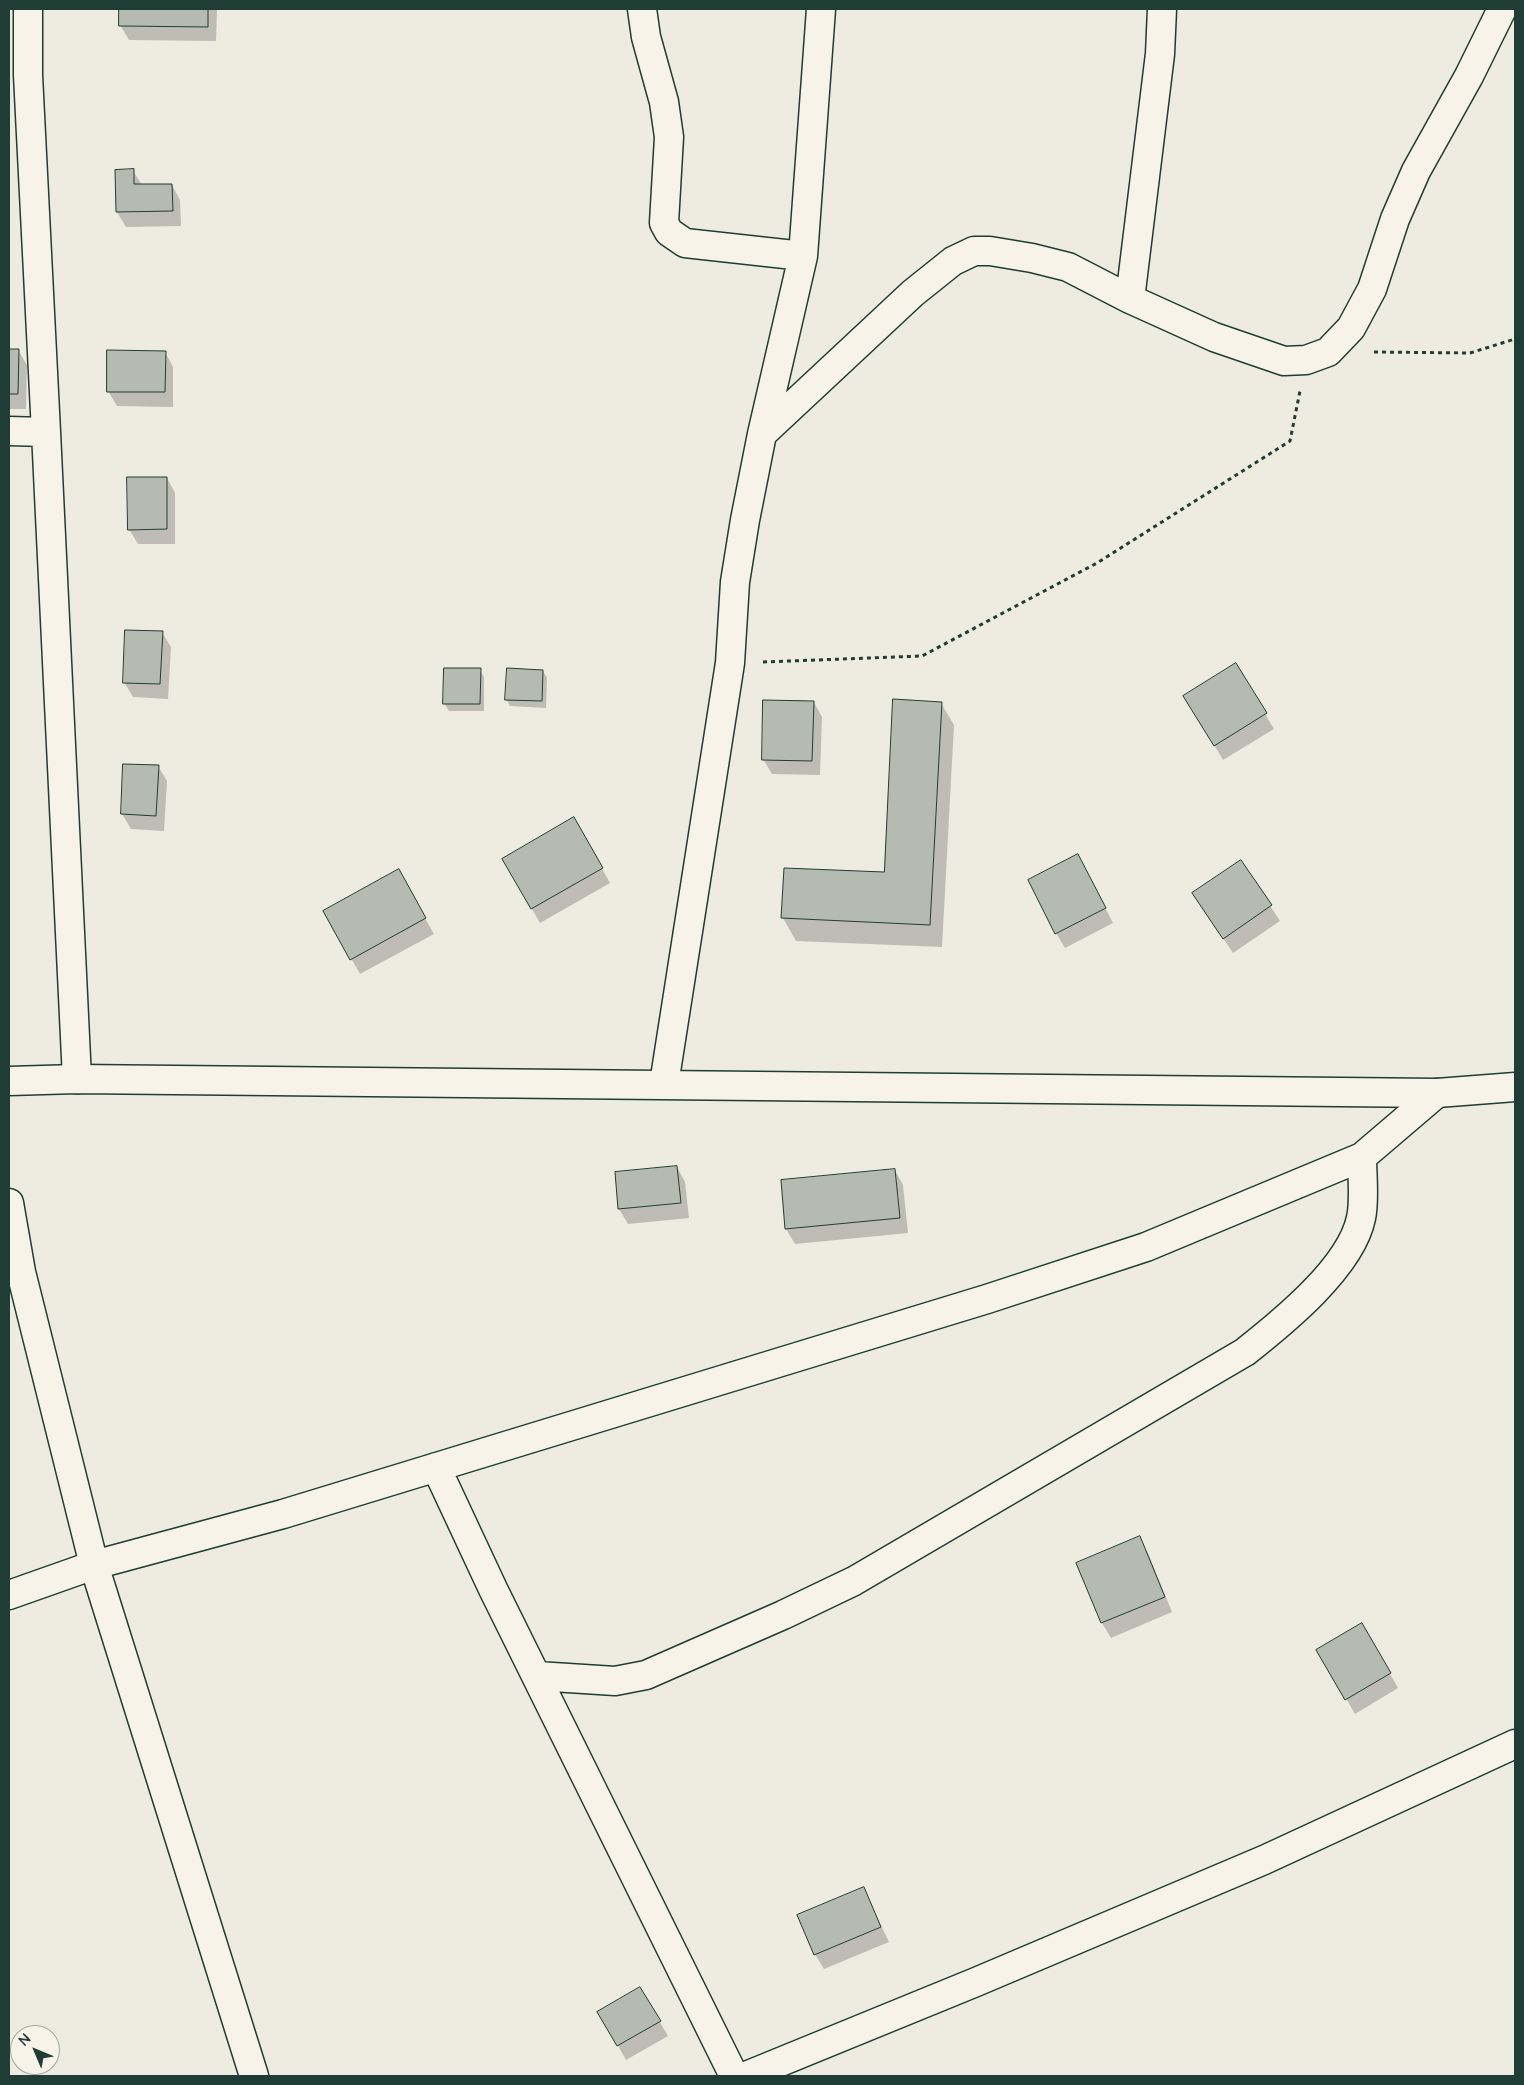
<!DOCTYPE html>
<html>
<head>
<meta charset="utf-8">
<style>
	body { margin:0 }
	#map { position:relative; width:1524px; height:2085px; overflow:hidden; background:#eeece1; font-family:"Architects Daughter",sans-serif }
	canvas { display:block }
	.frame { position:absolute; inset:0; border:10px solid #1f3d34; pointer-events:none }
	.north { position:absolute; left:10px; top:2025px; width:50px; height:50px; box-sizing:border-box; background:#f7f3e8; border:1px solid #a1aaa0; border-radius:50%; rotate:315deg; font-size:14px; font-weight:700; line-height:20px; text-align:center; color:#1f3d34 }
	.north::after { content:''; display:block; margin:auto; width:18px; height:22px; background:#1f3d34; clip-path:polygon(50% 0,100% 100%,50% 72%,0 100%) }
</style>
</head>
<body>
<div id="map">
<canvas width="1524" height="2085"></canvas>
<div class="frame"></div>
<div class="north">N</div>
</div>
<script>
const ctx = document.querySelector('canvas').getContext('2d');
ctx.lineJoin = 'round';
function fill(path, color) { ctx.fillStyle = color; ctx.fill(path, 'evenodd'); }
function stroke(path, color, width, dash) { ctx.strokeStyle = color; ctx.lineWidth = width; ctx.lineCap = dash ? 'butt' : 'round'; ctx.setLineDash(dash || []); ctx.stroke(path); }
const shadow = new Path2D(`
	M120,9H217L216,41L129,40L120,25Z
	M133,171L142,185H172L180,200L181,226L126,227L117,212Z
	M9,350H18L27,365L26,409H9Z
	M165,352L173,367V407L117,406L108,391Z
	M167,478L175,493V544H138L129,529Z
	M162,632L171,647L168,699L133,697L124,682Z
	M1236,665L1274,729L1223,760L1194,711Z
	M480,670L484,677V711H449L444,703Z
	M543,671L547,678L546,708L510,706L506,699Z
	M814,702L822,717L820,775L772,774L763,759Z
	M941,703L954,725L942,947L796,941L783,918L785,869L885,873Z
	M125,765L158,766L167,781L164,831L131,829L122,814Z
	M574,818L610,883L540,923L503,859Z
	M1241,861L1280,921L1233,953L1203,908Z
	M1086,870L1113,923L1065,948L1056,933Z
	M398,871L434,934L360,974L325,912Z
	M677,1167L685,1182L689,1218L628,1224L619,1209Z
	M895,1170L903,1185L908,1233L795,1244L786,1229Z
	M1139,1538L1148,1553L1172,1612L1111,1638L1102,1623L1078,1564Z
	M1362,1624L1398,1688L1355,1714L1318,1650Z
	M863,1888L889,1942L824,1969L815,1954Z
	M640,1988L668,2036L626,2060L599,2012Z`);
const building = new Path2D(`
	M119,9H208V27L119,26Z
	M134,169V184H172L173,211L116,212L115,170Z
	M9,349H19L18,394H9Z
	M107,350L166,351L165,392H107Z
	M127,477H167V529L128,530Z
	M125,630L163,631L160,684L123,683Z
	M1236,663L1267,713L1214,746L1183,696Z
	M444,668H481L480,704H443Z
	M507,668L543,670L542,701L505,700Z
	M893,699L942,702L930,925L781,918L784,868L884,872Z
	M763,700L814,701L812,761L762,760Z
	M123,764L159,765L156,816L121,814Z
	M574,817L603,868L531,909L502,859Z
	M1078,854L1106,908L1055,934L1028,880Z
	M1241,860L1272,905L1223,939L1192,893Z
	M399,869L426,918L350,960L323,911Z
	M677,1166L681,1203L618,1209L615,1172Z
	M895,1169L900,1218L785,1229L781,1180Z
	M1140,1536L1165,1597L1101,1623L1076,1563Z
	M1362,1623L1391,1673L1345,1700L1316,1650Z
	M864,1887L881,1927L814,1955L797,1915Z
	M640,1987L661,2021L617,2046L597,2012Z`);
const path = new Path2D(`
	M1374,352L1470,353L1515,339
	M763,662L922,656L1097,563L1290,441L1300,391`);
const street = new Path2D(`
	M28,9V75L46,432
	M642,9L646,37L664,102L669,137L664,223L669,232L685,243L803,256L762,434L745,520L735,582L730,663L664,1084
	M803,256L821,9
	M1130,299L1160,54L1162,9
	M9,431L46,432L77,1079
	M762,434L913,293L953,261L974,251H990L1032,258L1068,267L1130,299L1214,337L1284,361L1306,360L1328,352L1351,328L1372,289L1395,219L1416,171L1469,76L1502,9
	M9,1203L21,1272L94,1565L254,2076
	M436,1467L493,1589L734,2076
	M9,1595L94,1565L283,1514L987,1299L1146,1247L1362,1157L1437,1093
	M537,1676L615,1681L646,1675L783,1615L854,1581L1245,1352C1283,1322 1351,1267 1361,1218C1365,1201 1362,1175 1362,1157
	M746,2076L976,1982L1264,1860L1515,1744`);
const primary = new Path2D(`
	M9,1081L77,1079L1437,1093L1515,1087`);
fill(shadow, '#0003');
fill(building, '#b5bbb0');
stroke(building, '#1f3d34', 1);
stroke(street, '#1f3d34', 31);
stroke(primary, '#1f3d34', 31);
stroke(path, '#1f3d34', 3, [4, 4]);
stroke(street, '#f7f3e8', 28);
stroke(primary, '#f7f3e8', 28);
</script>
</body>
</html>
